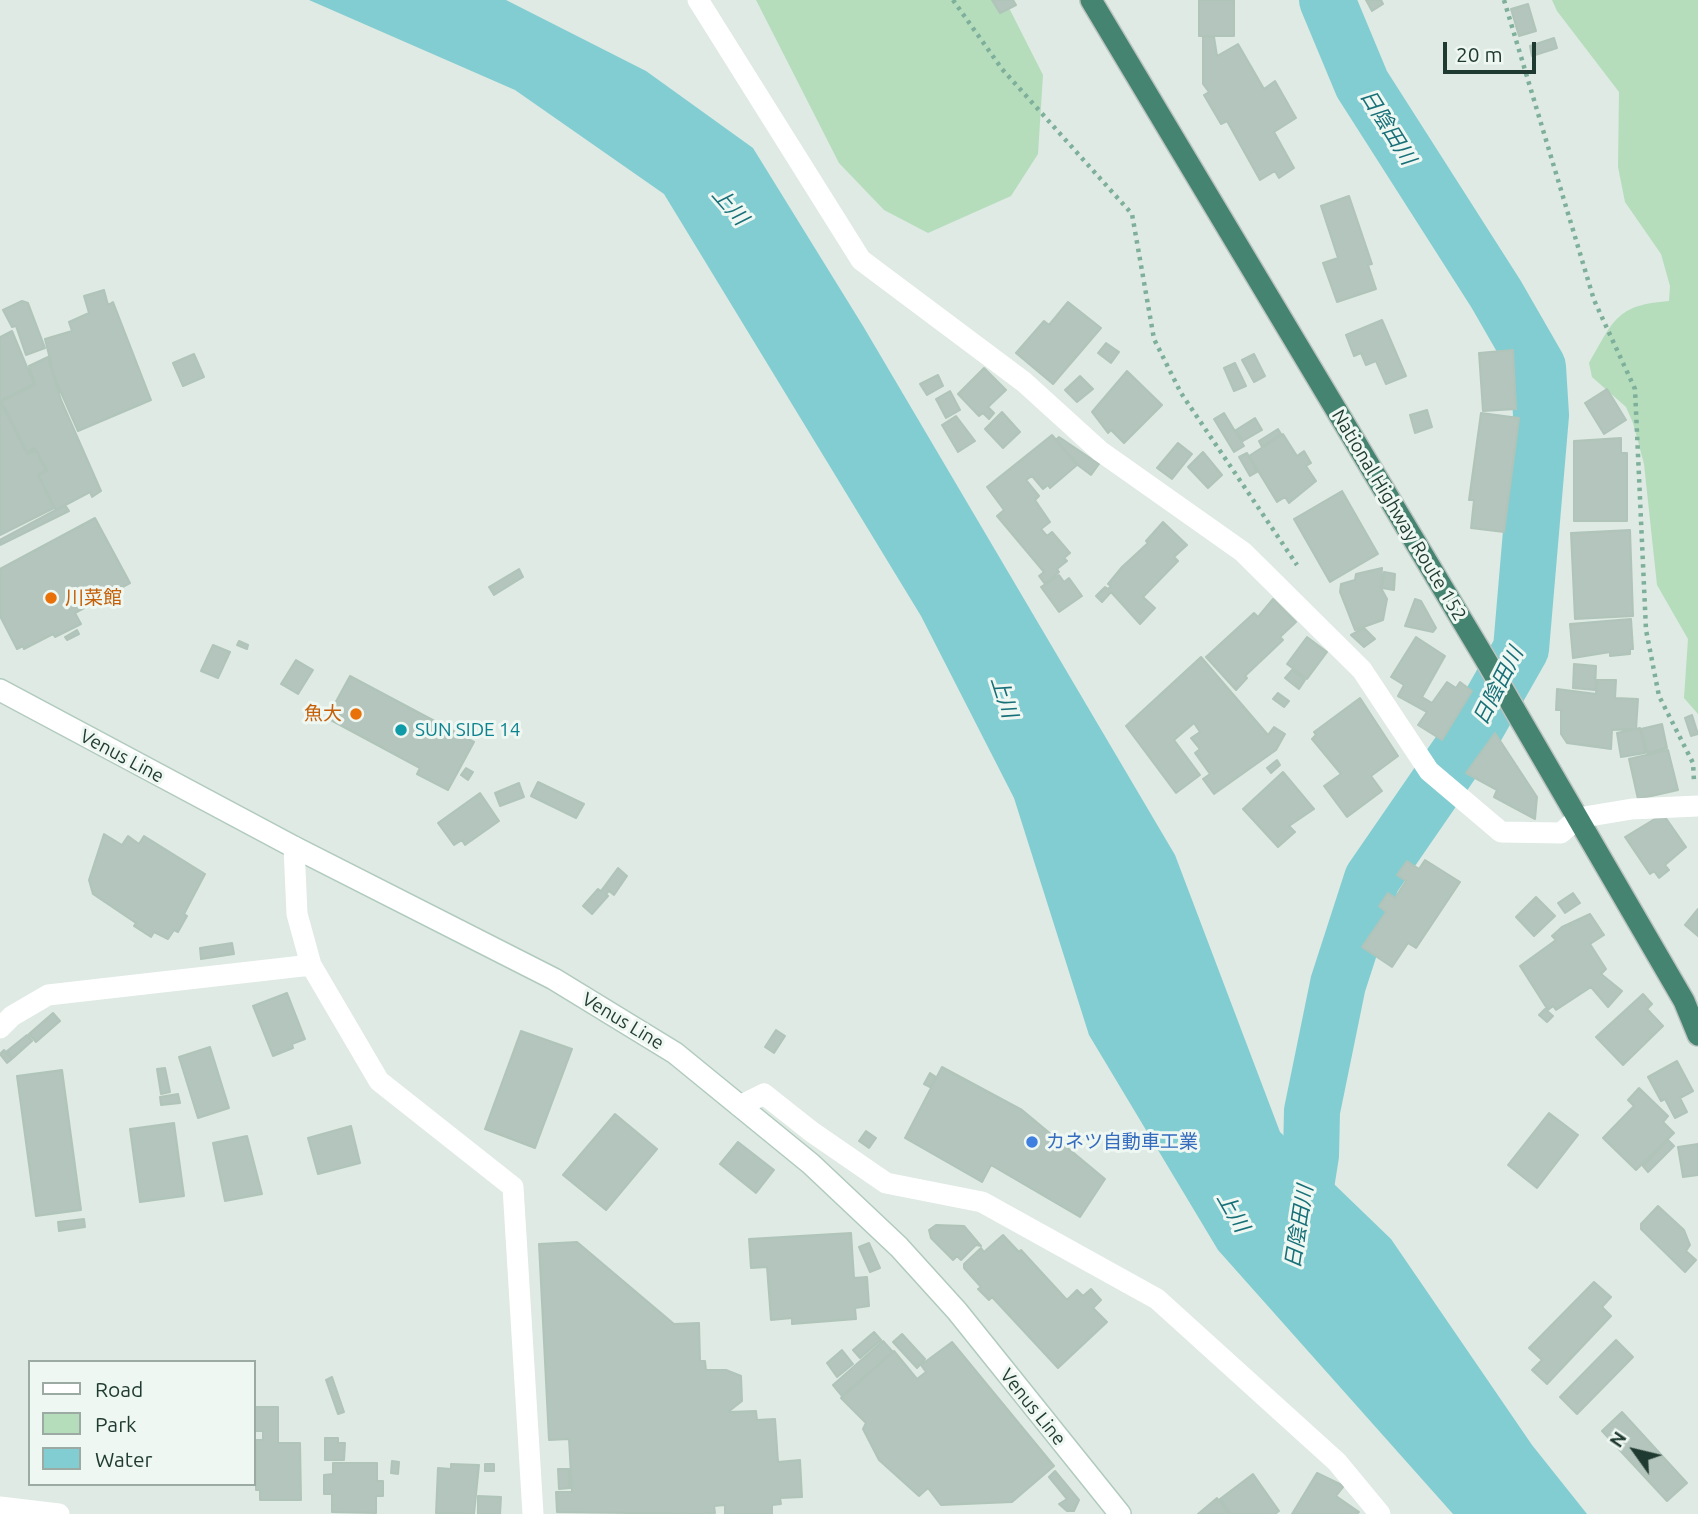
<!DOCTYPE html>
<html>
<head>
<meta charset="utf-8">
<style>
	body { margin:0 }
	#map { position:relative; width:1698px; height:1514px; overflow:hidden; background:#deeae3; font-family:Ubuntu,sans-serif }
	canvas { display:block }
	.legend { position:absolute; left:28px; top:1360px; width:228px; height:126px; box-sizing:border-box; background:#eef7f2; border:2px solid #9baba4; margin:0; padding:9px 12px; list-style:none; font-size:21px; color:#1f3a30 }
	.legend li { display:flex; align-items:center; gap:14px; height:35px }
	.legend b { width:35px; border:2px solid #9baba4 }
	.north { position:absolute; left:1600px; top:1416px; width:70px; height:70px; -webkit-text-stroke:5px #eef7f2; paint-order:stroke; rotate:304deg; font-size:19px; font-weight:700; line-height:28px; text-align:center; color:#1f3a30 }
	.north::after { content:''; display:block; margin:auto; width:24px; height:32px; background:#1f3a30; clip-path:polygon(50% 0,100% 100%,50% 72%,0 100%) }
	.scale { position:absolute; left:1443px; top:42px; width:93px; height:32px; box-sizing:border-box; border:4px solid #1f3a30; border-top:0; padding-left:9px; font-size:21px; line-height:24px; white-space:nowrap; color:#1f3a30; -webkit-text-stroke:5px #eef7f2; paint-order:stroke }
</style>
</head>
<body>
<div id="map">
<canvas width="1698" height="1514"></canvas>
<ul class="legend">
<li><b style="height:9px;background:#fff"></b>Road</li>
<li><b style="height:19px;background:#b5ddbc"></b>Park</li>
<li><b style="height:19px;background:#82cdd2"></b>Water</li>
</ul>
<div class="north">N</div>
<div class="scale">20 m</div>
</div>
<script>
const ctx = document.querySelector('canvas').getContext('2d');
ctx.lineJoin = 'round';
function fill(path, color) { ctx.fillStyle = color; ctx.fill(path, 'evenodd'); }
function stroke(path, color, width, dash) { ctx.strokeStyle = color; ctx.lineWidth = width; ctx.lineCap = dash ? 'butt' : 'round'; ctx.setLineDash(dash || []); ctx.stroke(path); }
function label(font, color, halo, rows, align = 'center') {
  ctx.font = font + ' Ubuntu,"Noto Sans JP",sans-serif'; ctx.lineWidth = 6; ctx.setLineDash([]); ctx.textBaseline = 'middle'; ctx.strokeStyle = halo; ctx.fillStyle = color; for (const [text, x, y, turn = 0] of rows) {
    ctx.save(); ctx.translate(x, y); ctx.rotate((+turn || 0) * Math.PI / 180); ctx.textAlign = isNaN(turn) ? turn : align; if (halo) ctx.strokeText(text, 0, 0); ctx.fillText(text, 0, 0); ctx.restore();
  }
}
const green = new Path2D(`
	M756,0H1005L1043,75L1038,154L1011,196L928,233L884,210L839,163Z
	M1552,0H1698V714L1684,698L1688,639L1657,585L1644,464L1633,423L1626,407L1592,377L1589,363C1614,320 1616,305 1669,301L1670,286L1661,254L1625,202L1618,167L1619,92L1557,11Z`);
const water = new Path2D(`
	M309,0H506L646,71L753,148L863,326L1175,855L1280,1132L1391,1239L1532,1445L1587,1514H1453L1218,1250L1089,1035L1014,798L921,616L664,194L515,90Z`);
const river = new Path2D(`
	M1298,1237L1311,1155L1312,1111L1338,984L1372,879L1476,728L1521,649L1541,415L1538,367L1496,294L1362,84L1327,0`);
const building = new Path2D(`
	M992,0H1013L1016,5L1000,13Z
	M1199,0H1234V36H1199Z
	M1366,0H1381L1383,4L1372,11Z
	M1528,4L1536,31L1519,36L1511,9Z
	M1203,36L1214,37L1217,56L1238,44L1264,89L1275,81L1296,118L1274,132L1294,168L1279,178L1275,171L1260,180L1227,121L1221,124L1204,95L1209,92L1203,84Z
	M1554,38L1557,48L1532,56L1530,46Z
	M1349,196L1372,264L1368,265L1376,289L1337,302L1323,263L1338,258L1321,206Z
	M104,290L108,305L113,302L151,400L78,431L55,379L45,339L72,331L69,322L89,313L84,296Z
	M22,301L28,303L45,348L26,355L16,326L12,327L3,310Z
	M1068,302L1101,328L1053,384L1016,353L1044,321L1049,325Z
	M1382,320L1406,376L1386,384L1376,361L1366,365L1361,353L1354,356L1346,335Z
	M12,331L34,384L0,401L27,454L36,450L46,471L38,475L54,508L0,535V337Z
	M1106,343L1119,352L1111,363L1098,353Z
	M1513,350L1516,409L1483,411L1479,353Z
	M194,354L204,377L183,386L173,363Z
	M1254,354L1265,376L1254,382L1242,360Z
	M48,357L61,400L101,491L92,497L90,492L56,510L38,475L47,471L35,448L27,452L1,401L35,385L29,366Z
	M1235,363L1246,386L1234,391L1224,368Z
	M984,368L1006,390L988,407L994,413L989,419L983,413L979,416L958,394Z
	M1127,371L1162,405L1124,443L1111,430L1108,433L1092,412Z
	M938,375L943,386L927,395L920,384Z
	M1080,376L1093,389L1077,402L1065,390Z
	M1607,389L1626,420L1604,434L1585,403Z
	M950,391L960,410L946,418L936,399Z
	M1427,410L1432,427L1415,433L1410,415Z
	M1002,412L1020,432L1003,448L985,429Z
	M1224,413L1244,446L1234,452L1214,419Z
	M1481,413L1519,418L1504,532L1471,528L1474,500H1469Z
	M956,416L975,441L958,452L942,425Z
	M1255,418L1262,430L1243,441L1236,430Z
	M1278,429L1281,434L1262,447L1259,441Z
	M1283,434L1297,456L1304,451L1311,463L1306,466L1316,481L1289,503L1285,497L1277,502L1249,456Z
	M1052,435L1077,465L1050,488L1048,485L1043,489L1032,476L1026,480L1039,496L1035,500L1050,522L1041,529L1047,536L1052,532L1070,553L1064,558L1067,561L1057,569L1059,572L1045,584L1039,576L1044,572L997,516L1004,510L987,487Z
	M1059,437L1099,464L1091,475L1079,466L1056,440Z
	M1621,438V453H1627V521H1574V441Z
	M1178,443L1192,454L1172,479L1157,468Z
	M1203,452L1222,475L1208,488L1188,467Z
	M1247,453L1257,472L1250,476L1239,457Z
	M1342,491L1378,554L1330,582L1294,519Z
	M65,505L69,511L0,545V540Z
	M95,518L130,583L75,613L81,624L55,637L53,634L24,649L23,646L17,649L0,616V569Z
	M1163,522L1187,545L1174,557L1178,561L1143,597L1155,608L1140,624L1111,592L1102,602L1096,596L1105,587L1108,589L1111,586L1108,584L1122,567L1148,543L1146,541Z
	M1630,530L1633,616L1575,619L1571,533Z
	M1382,568L1381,588L1387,599L1383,620L1355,630L1340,592L1341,584L1355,580L1356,574Z
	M519,569L523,577L494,595L489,587Z
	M1384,572L1395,574L1394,590L1382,588Z
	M1059,575L1064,582L1069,578L1082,596L1059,612L1041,587Z
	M1273,599L1296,622L1280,637L1283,640L1245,676L1247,678L1236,690L1206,657L1254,613L1258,617Z
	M1415,599L1421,601L1436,628L1433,632L1405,626Z
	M1631,619L1633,649H1630V654L1610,656V652L1573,658L1570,624Z
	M1364,628L1375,639L1364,647L1351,635Z
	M77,630L79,634L67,640L65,637Z
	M1307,637L1327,652L1307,679L1287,664Z
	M1416,637L1445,656L1422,697L1432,703L1447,682L1456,688L1460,682L1472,691L1442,740L1418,725L1427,712L1398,696L1404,685L1391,677Z
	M239,641L248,645L247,649L237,645Z
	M213,645L230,652L218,678L201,671Z
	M1201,657L1268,735L1274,727L1285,734L1276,750L1214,794L1203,779L1210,774L1195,753L1200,749L1191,738L1200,732L1194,723L1174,740L1200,775L1176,793L1126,726Z
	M296,660L313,670L298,694L281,684Z
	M1574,664L1596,666L1595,690L1573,688Z
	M1292,670L1305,680L1299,689L1285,678Z
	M350,676L474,742L448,790L417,774L420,768L327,718Z
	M1597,680H1616L1615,698L1638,699L1636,729L1612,730L1611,749L1567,743L1561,734V710H1556L1557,689L1596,694Z
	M1278,693L1289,701L1284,707L1273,699Z
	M1360,698L1398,756L1371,776L1382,791L1347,817L1324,786L1341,774L1312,739L1316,735L1314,732Z
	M1692,715L1698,734L1691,736L1685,718Z
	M1662,724L1667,748L1647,753L1641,729Z
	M1640,728L1645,753L1621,757L1617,733Z
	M1495,733L1537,797L1535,819L1494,797L1497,790L1466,773Z
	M1668,750L1678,790L1638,799L1629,759Z
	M1277,760L1280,765L1271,773L1267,768Z
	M466,768L473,772L468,780L461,775Z
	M1283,772L1314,809L1289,826L1295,832L1278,847L1243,809Z
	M538,782L584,804L576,818L531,796Z
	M519,783L524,797L500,806L495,793Z
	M480,793L499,821L465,845L462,840L454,845L438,823Z
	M1663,814L1686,847L1665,865L1669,870L1659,878L1654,871L1650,874L1625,837Z
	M104,834L122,845L128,836L139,844L144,836L205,874L184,914L187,916L178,932L174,930L168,939L154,932L151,937L134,926L136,923L93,894L89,880Z
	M1425,860L1460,882L1416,948L1408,943L1392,967L1362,947L1386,912L1379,906L1388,893L1395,898L1406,881L1397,875L1407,861L1419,869Z
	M618,868L627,876L614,895L609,891L606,894L608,896L592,914L583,906L598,889L601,891Z
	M1573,893L1580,903L1565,913L1558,903Z
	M1536,897L1555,916L1534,936L1516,917Z
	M1698,909V936L1685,925Z
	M1590,914L1604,935L1590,944L1606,969L1601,974L1622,991L1608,1007L1591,987L1556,1010L1553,1006L1548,1010L1520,966L1556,940L1552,936L1562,927Z
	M232,943L234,954L201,959L200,948Z
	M287,993L305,1039L292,1044L293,1048L273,1056L253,1006Z
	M1643,994L1652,1004L1647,1009L1663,1026L1623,1065L1596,1037Z
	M1545,1009L1553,1016L1547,1022L1539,1015Z
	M53,1013L60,1021L36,1042L29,1034Z
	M776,1030L785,1036L774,1053L765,1047Z
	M521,1031L572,1049L535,1148L485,1129Z
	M27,1035L32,1041L13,1058L7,1051Z
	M210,1047L229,1108L198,1118L179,1057Z
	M4,1050L12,1059L7,1063L0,1054Z
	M1677,1061L1693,1091L1680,1098L1687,1112L1675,1118L1665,1099L1661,1101L1648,1077Z
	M942,1067L1022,1110L1105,1179L1080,1217L991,1165L982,1182L905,1138Z
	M165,1068L170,1092L161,1094L157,1069Z
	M62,1070L81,1210L36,1216L17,1076Z
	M930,1073L936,1077L930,1087L924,1084Z
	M1639,1088L1668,1116L1663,1122L1674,1133L1636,1170L1603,1138L1634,1106L1628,1100Z
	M178,1094L180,1103L161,1105L160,1097Z
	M1549,1113L1578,1135L1537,1188L1508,1165Z
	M615,1114L657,1149L606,1210L563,1175Z
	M174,1123L184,1196L140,1202L130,1129Z
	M351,1126L360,1163L318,1174L308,1138Z
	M866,1131L876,1138L869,1148L859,1141Z
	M247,1136L262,1194L225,1201L213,1143Z
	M1668,1140L1674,1146L1648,1172L1643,1166Z
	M738,1142L774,1170L756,1193L720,1164Z
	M1698,1144V1175L1683,1177L1678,1147Z
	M1658,1206L1684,1230L1690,1245L1686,1251L1696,1260L1685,1272L1641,1229V1224Z
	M84,1219L85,1227L59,1231L58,1222Z
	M936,1225L964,1226L981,1246L976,1245L961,1260L957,1256L953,1260L931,1238L929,1230Z
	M851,1233L854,1278L867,1277L869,1306L855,1308L856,1319L792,1324V1318L771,1320L767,1267L751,1268L749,1239Z
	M1003,1235L1019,1252L1021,1250L1067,1300L1077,1290L1083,1296L1091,1289L1101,1300L1093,1308L1107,1322L1058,1368L992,1297L989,1300L978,1289L981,1287L964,1268V1264L981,1248L984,1252Z
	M577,1242L674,1324L699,1323L700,1361H705L706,1370H726L741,1376L742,1401L728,1412L756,1411L757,1420L775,1419L778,1462L800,1460L802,1497L780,1498L781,1504L772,1505V1514H725V1505L714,1506L715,1513L702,1514L557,1512L556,1492H572L569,1439L549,1440L539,1244Z
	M869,1243L880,1268L870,1272L859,1247Z
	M1594,1282L1611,1297L1602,1307L1611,1316L1547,1384L1532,1370L1542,1360L1529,1348Z
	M874,1332L881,1340L860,1358L853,1350Z
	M902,1334L925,1359L917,1368L893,1342Z
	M1616,1340L1633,1357L1577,1414L1560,1397Z
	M883,1341L893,1352L842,1396L833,1385Z
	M952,1342L1054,1466L1012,1502L941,1505L928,1488L919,1496L879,1460L863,1429L866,1423L841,1398L894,1351L917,1379L926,1372L921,1365Z
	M842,1350L853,1364L837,1377L827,1363Z
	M332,1377L344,1412L338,1414L326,1380Z
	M255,1407H278V1443H300L301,1500H260V1490H256V1440H263V1431H255Z
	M1622,1412L1687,1483L1667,1501L1602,1431Z
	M325,1438H338V1443H345L344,1460H325Z
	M392,1461L399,1462L398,1474L391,1473Z
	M333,1463H377V1481H383V1496H376V1513L332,1512V1494H324V1475L333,1474Z
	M451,1464L479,1465L474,1514L436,1513L438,1468L451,1469Z
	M485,1464H494V1471H485Z
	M558,1469H569L570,1488L559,1489Z
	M1055,1471L1079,1500L1074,1511H1067L1059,1504L1067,1499L1049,1477Z
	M1317,1473L1344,1486L1336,1496L1359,1512L1357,1514H1292Z
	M1253,1474L1279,1511L1275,1514H1231L1220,1499Z
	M478,1496L501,1497L500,1514H478Z
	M1217,1498L1229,1514H1198Z`);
const path = new Path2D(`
	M953,0L1002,69L1132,214L1154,339L1181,393L1297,565
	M1504,0L1594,300L1635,389L1646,630L1659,696L1693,763L1694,781`);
const minor = new Path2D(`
	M698,0L861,260L1024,382L1100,451L1243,552L1362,670L1429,771L1501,832L1561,833L1578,818L1632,809L1698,806
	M294,847L297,914L311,965L379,1081L513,1187L533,1514
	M0,1028L12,1016L48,995L311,965
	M740,1106L764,1094L812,1132L886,1183L982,1202L1157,1299L1337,1462L1380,1514
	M0,1507L59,1514`);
const secondary = new Path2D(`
	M0,690L294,847L554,979L675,1053L811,1164L899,1247L957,1311L1120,1514`);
const trunk = new Path2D(`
	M1091,0L1487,662L1684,1001L1698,1035`);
const markers = [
	[51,598,7,"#e8710a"],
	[356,714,7,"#e8710a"],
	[401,730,7,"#0f9aa8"],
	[1032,1142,7,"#3f7fe0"]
];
const streetNames = [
	["National Highway Route 152",1399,515,59],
	["Venus Line",122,756,28],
	["Venus Line",623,1021,31],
	["Venus Line",1033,1407,51]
];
const foodNames = [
	["川菜館",65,598],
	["魚大",342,714,"right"]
];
const cultureNames = [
	["SUN SIDE 14",415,730]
];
const shopNames = [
	["カネツ自動車工業",1046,1142]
];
const waterNames = [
	["日陰田川",1388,127,58],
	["上川",730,206,49],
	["日陰田川",1498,686,-63],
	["上川",1004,697,72],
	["上川",1233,1212,60],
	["日陰田川",1299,1227,-81]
];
fill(green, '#b5ddbc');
fill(water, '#82cdd2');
stroke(river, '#82cdd2', 56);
fill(building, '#b3c5bc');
stroke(building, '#b0c4ba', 2);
stroke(secondary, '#b1cabe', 24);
stroke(trunk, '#bcc4c1', 24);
stroke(path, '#7daf9b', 4.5, [3.5, 5]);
stroke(minor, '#fff', 21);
stroke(secondary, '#fff', 21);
stroke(trunk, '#458470', 21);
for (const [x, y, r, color] of markers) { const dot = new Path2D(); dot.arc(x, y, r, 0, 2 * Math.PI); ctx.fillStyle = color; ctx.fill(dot); stroke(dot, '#eef7f2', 2.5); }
label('19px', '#1f3a30', '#eef7f2', streetNames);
label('19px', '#c56008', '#eef7f2', foodNames, 'left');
label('19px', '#0d838f', '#eef7f2', cultureNames, 'left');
label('19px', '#366cbe', '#eef7f2', shopNames, 'left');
label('italic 21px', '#177078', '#eef7f2', waterNames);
</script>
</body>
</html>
